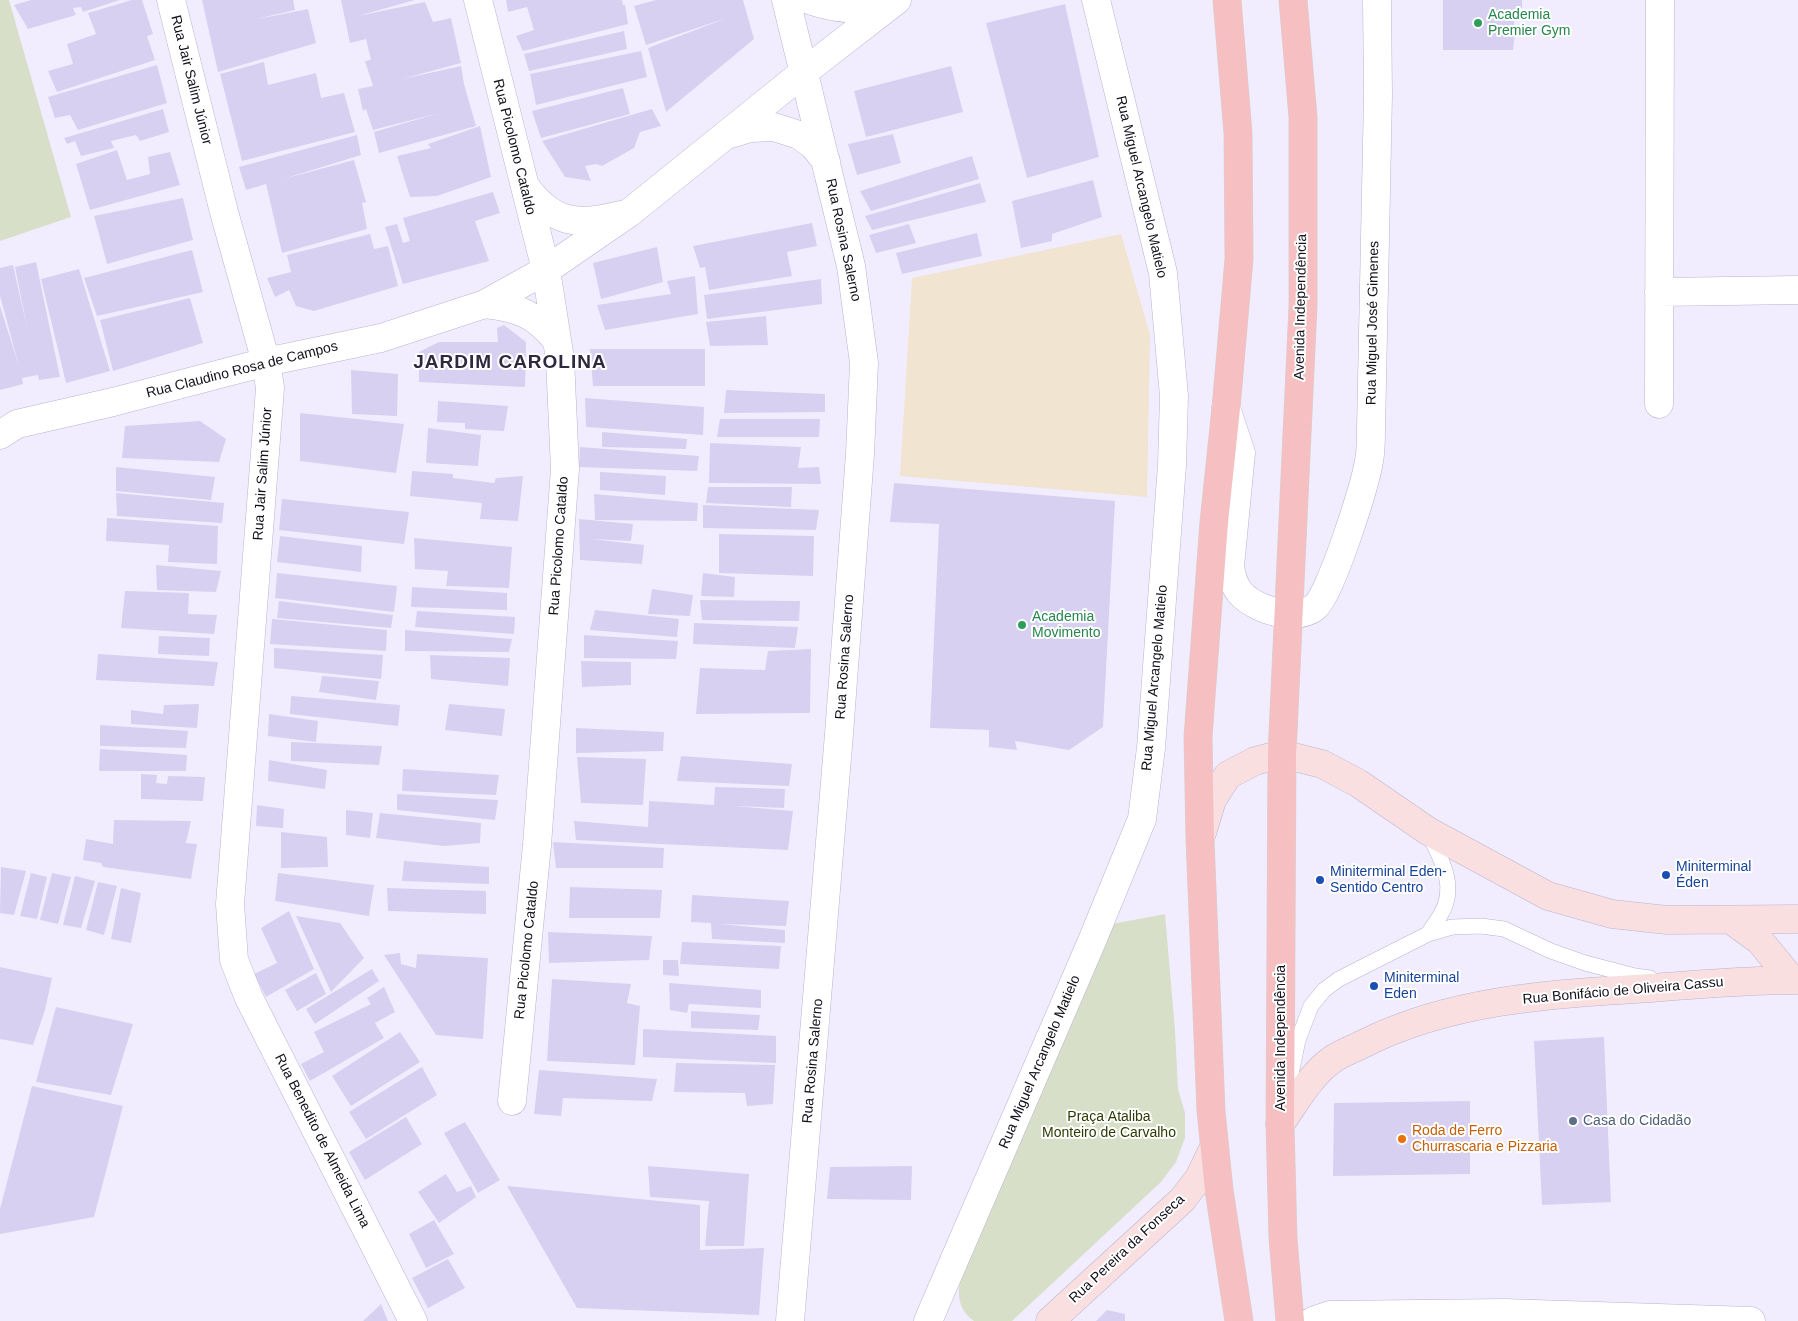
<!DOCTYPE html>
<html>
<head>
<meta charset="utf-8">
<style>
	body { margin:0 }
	canvas { display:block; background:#f1edff }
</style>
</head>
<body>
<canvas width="1798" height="1321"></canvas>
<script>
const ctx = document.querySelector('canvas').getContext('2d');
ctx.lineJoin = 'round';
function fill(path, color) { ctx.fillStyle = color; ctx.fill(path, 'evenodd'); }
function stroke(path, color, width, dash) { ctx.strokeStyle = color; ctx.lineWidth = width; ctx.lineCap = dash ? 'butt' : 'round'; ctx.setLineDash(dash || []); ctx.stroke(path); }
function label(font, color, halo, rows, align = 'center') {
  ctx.font = font + ' Helvetica,sans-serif'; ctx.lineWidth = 4; ctx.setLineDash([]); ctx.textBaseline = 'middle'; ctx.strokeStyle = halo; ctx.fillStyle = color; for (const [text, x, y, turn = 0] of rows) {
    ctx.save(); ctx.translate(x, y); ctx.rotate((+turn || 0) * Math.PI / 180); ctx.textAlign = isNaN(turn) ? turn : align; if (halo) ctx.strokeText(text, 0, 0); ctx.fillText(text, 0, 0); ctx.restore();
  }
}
const industrial = new Path2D(`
	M1121,234L1150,335L1147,497L900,476L912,278Z`);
const green = new Path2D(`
	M0,0H9L71,217L0,241Z
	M1165,914L1175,1030L1178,1089L1185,1113V1138L1176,1162L1161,1182L1012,1321H974C958,1310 956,1293 962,1275L1112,924Z`);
const building = new Path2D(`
	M31,0H120L83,12L81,7L73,8L76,15L28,29L14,5Z
	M132,0H142L153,34L147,36L155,60L57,92L48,71L73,64L67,44L96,34L88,13Z
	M202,0H293L295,10L252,20L308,9L316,43L218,72Z
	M341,0H415L358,16L425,2L433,22L451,18L461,63L402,79L461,66L464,84L476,126L379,153L374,132L439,113L373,130L366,109L363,111L358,89L373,86L365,61L371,60L366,39L350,43Z
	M506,0H622L623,5H625L628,24L523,51L516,36L534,30L527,7L508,12Z
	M656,0H743L754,39L666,112L648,48L727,18L646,45L634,6Z
	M1443,0H1522V8L1513,12L1515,33L1513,50H1443Z
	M1065,4L1099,157L1027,178L986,23Z
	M624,31L627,49L529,71L524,54Z
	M641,51L647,77L536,105L530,74Z
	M264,62L268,85L316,73L321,98L344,93L355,132L242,161L220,74Z
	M157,65L167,103L78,130L70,115L55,118L48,97Z
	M951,66L963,112L866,137L854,91Z
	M623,88L630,114L541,138L532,111Z
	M163,109L169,132L140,141L136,135L111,141L114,148L81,156L75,141L67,144L64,138Z
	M652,109L661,126L640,132L634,148L602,166L596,164L585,166L591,181L565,177L542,141Z
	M480,126L491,177L437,196L410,197L397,156L431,148L428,144Z
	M893,134L901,163L857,175L848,144Z
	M357,135L361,155L283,179L354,160L366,202L362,203L367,229L282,253L266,184L246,190L239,167Z
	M117,150L127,180L150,174L148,157L170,152L180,185L90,210L76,164Z
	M972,156L979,179L871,211L860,191Z
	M1093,180L1102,217L1052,234V241L1021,248L1012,201Z
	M980,183L986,202L872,230L865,216Z
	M493,192L500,213L475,221L489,261L403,284L385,227L397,224L403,243L410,241L403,218Z
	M183,198L193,240L107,264L94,216Z
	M812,223L817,246L787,252L792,276L709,290L705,267L700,268L693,246Z
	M909,224L916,243L876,253L869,235Z
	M977,233L982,256L902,274L896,253Z
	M370,234L374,249L388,246L398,286L314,311L296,306L289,290L275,297L267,278L291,272L287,255Z
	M657,247L663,282L601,299L593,263Z
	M192,250L203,292L97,316L84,278Z
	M36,262L60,377L39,380L38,375L22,378L23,384L0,390V306L19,366L0,296V268L13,265L28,332L15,267Z
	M79,269L110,371L66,383L41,279Z
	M695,276L698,314L605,330L597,305L671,294L667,281Z
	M821,279L822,304L707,319L704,295Z
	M190,298L203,343L113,371L100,320Z
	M766,316L768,345L710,346L706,322Z
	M504,325L526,342L525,387L419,382V352L439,342H498L497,328Z
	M590,349H705V386H593Z
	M351,370L398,374L397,416L352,414Z
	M726,390L825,394V412L724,413Z
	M585,398L704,407L703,435L586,427Z
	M438,401L508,406L504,431L465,429V423L437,422Z
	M300,413L404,424L396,473L300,461Z
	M720,419H820L819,437H717Z
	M200,421L226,439L219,462L122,458L125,426Z
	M428,428L481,435L478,466L426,463Z
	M602,432L687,439L686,449L602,447Z
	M710,443L801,447L798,468L819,467L821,484L709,483Z
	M580,447L699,456L697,471L579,467Z
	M116,467L215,477L211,500L116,491Z
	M412,471L453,474V478L494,483L496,478L523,476L518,521L480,519L482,503L410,496Z
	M600,472L666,476L665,495L600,490Z
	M894,483L1115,501L1103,727L1069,750L1015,741L1017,750L989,747V730L930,728L939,524L890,522Z
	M708,487H792L791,507L706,503Z
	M116,493L224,503L222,523L117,516Z
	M594,494L698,503L697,521L595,520Z
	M282,499L409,512L404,544L279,530Z
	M703,505L819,510L816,530L703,528Z
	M107,518L218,526L217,564L168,562L169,545L106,541Z
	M579,519L633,524L631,541L591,539L644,545L642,564L580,560Z
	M719,534L814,536L813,576L719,573Z
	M280,536L362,546L361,572L277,562Z
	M414,538L512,547L509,588L446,586L448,571L415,569Z
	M156,565L221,571L216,592L157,590Z
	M277,573L397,586L394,612L275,598Z
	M703,573L735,577L734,597L701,596Z
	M412,587L507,593V610L411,607Z
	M652,589L693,595L690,616L648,614Z
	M125,591L189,593L188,614L217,615L214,634L121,628Z
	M700,600L800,601L799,621L702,620Z
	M279,601L393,615L391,628L277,618Z
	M595,610L679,619L677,637L590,630Z
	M417,611L515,617L514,634L415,627Z
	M272,619L387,630L386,651L270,644Z
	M694,623L798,627L795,648L693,644Z
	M405,630L512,639L509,652L405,651Z
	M584,635L678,641L676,659L584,658Z
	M159,636L210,638L209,656L158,654Z
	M274,648L383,655L381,679L274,668Z
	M811,649L810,713L696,714L700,668L765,670L768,651Z
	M98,654L218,662L214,686L96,680Z
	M430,655L510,658L508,686L431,679Z
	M581,661L631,662V685L582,687Z
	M322,676L379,681L376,700L319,692Z
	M291,696L400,705L398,726L290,714Z
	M199,704L197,728L131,724V710L163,714L164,705Z
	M449,704L505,709L502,736L445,730Z
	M269,714L318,721L316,742L268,736Z
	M100,725L188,731L186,748L100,746Z
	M576,728L664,732L663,751L576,753Z
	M291,742L382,746L379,765L291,761Z
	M100,749L187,755L186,771H99Z
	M681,756L792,764L789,786L677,781Z
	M577,757L646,759L643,805L581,803Z
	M269,760L327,770L325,789L268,781Z
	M403,769L499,775L496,795L402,791Z
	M141,774L157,775L156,783L167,784L168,776L205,777L203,801L141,799Z
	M715,787L785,789L784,808L733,806L793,811L788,850L576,840L574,821L648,827L649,801L714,805Z
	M397,794L498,800L495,820L397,810Z
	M257,805L284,809L283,828L256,826Z
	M346,810L373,813L370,838L346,835Z
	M380,813L481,823L480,843L444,846L376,838Z
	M114,820L191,821L186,843L197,844L191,879L103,867L101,863L83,860L86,839L113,844Z
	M281,832L327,837L328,867L281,868Z
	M553,842L664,848L663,868H556Z
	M404,861L489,867V884L402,881Z
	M1,867L26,871L14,915L0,913Z
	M31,873L47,877L37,919L20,916Z
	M52,873L71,877L58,924L40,920Z
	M278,873L374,885L369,916L275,901Z
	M75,876L95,881L81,928L63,925Z
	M98,882L117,886L104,935L86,930Z
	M570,887L662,890L660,918H569Z
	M121,888L141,893L131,943L111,939Z
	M387,888L486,891V914L388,911Z
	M692,895L789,901L786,926L719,924L785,930V943L712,939L711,923L691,922Z
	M289,911L314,969L266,997L254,974L277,963L261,928Z
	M296,916L340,923L364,958L331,992Z
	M548,932L652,936L649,960L549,963Z
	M682,942L781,946L779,969L680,964Z
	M400,953L401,964L416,968L417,954L488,958L483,1039L436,1035L384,955Z
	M663,960H678L679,976L663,975Z
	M0,967L52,978L45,1010L33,1045L0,1039Z
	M372,969L379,981L315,1024L306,1009Z
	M316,973L326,994L297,1011L285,990Z
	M552,979L631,984L627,1003L640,1006L635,1065L547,1061Z
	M669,983L761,990V1008L689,1004L687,1013L670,1010Z
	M384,987L395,1012L375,1023L384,1038L310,1081L301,1064L324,1052L314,1032L371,1004L367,998Z
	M56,1007L133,1024L111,1095L36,1082Z
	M691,1011L760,1015L758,1030L691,1028Z
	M643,1029L776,1036V1063L643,1057Z
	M400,1032L420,1062L351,1106L332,1076Z
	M1604,1037L1611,1202L1542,1205L1534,1041Z
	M676,1063L775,1065L773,1104L747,1106L745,1093L674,1092Z
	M422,1067L437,1095L366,1139L349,1112Z
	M539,1070L657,1079L652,1101L563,1098L561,1116L534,1114Z
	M32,1086L123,1106L94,1217L0,1234V1209Z
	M1470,1101V1174L1333,1176L1334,1103Z
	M406,1117L422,1144L365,1180L349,1152Z
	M465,1122L500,1180L478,1193L444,1133Z
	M648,1166L749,1174L744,1246H705L709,1201L650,1197Z
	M912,1166L911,1200L827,1199L830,1167Z
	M446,1174L457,1192L471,1186L476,1197L439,1223L418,1192Z
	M507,1186L700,1205V1250L764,1248L759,1315L577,1308Z
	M434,1220L454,1254L426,1268L409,1234Z
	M448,1259L465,1288L428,1308L412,1278Z
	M381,1304L388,1321H363Z
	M1107,1310L1125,1314V1321H1096Z`);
const lane = new Path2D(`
	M1428,934C1432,927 1437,921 1441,914C1457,887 1442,860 1429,835
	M1290,1079L1298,1040L1311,1006L1324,990L1339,979L1428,934L1452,927L1481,926L1504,929L1551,951L1585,963L1635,976L1650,978`);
const street = new Path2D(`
	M171,0L224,212L266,362L270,388L230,904L234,960L249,998L413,1321
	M478,0L546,270L560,359L565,469L537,845L512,1101
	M786,0L851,266L864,363L860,454L839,734L790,1321
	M809,0C839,10 859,11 889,3
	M731,134L750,128L774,127L799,135L813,145L826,161
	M525,186C553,224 577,226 620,215
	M1659,292L1798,290
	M485,304C519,308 536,314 557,341
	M1659,404L1660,0
	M1226,408L1241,453L1230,566C1233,589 1242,599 1263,608C1278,614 1301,618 1315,607C1331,594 1365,485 1369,461C1371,451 1371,440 1371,430L1378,95L1377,0
	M0,435L17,424L113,402L266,362L381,338L485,304L546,270L629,213L804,72L897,0
	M928,1321L1092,941L1142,819L1151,748L1172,465L1174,396L1163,273L1096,0
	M1313,1321L1330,1315L1504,1313L1751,1321`);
const secondary = new Path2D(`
	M1202,833L1212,800L1228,775L1255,761L1282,754L1322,764L1358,783L1428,831L1548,896L1612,914L1667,920L1798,919
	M1731,920L1760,941L1792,980
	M1280,1124C1296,1102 1310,1075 1333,1059C1342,1053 1353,1049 1363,1044C1452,999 1553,994 1651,988C1700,984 1749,980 1798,980
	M1050,1321L1182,1200L1199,1178L1214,1147`);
const primary = new Path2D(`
	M1227,0L1238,133L1239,259L1226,408L1214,522L1198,737L1200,839L1211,1111L1219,1190L1239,1321
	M1290,1321L1283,1238L1280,1124L1282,754L1303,306V117L1293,0`);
const markers = [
	[1478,23,5,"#2e9e5b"],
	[1022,625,5,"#2e9e5b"],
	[1666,875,5,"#1a4fb4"],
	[1320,880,5,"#1a4fb4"],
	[1374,986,5,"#1a4fb4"],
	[1573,1121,5,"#5c6f8a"],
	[1402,1139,5,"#e8710a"]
];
const leisureNames = [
	["Academia",1488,15],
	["Premier Gym",1488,31],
	["Academia",1032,617],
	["Movimento",1032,633]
];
const streetNames = [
	["Rua Jair Salim Júnior",191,80,76],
	["Rua Picolomo Cataldo",514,147,76],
	["Rua Miguel Arcangelo Matielo",1141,187,77],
	["Rua Rosina Salerno",843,240,78],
	["Avenida Independência",1301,307,-89],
	["Rua Miguel José Gimenes",1373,323,-89],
	["Rua Claudino Rosa de Campos",242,370,-14],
	["Rua Jair Salim Júnior",263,474,-86],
	["Rua Picolomo Cataldo",559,546,-86],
	["Rua Rosina Salerno",845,657,-86],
	["Rua Miguel Arcangelo Matielo",1155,678,-85],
	["Rua Picolomo Cataldo",527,950,-84],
	["Rua Bonifácio de Oliveira Cassu",1623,991,-5],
	["Avenida Independência",1281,1038,-90],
	["Rua Rosina Salerno",813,1061,-85],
	["Rua Miguel Arcangelo Matielo",1040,1062,-67],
	["Rua Benedito de Almeida Lima",322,1141,63],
	["Rua Pereira da Fonseca",1127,1249,-43]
];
const transitNames = [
	["Miniterminal",1676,867],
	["Éden",1676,883],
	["Miniterminal Eden-",1330,872],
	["Sentido Centro",1330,888],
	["Miniterminal",1384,978],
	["Eden",1384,994]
];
const parkNames = [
	["Praça Ataliba",1109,1117],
	["Monteiro de Carvalho",1109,1133]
];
const serviceNames = [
	["Casa do Cidadão",1583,1121]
];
const foodNames = [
	["Roda de Ferro",1412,1131],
	["Churrascaria e Pizzaria",1412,1147]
];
const districtNames = [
	["JARDIM CAROLINA",510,363]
];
fill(industrial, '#f1e4d0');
fill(green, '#d8dfc9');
fill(building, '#d8d0f1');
stroke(lane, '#bab3d0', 16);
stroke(street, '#bab3d0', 29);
stroke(secondary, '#bab3d0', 29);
stroke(primary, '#d4d4d6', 29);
stroke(lane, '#fff', 15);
stroke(street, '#fff', 28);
stroke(secondary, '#fadfe0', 28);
stroke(primary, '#f6bfc1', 28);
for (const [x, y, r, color] of markers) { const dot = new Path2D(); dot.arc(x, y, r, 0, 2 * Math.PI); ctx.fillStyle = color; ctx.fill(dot); stroke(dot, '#fff', 2); }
label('14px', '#27864d', '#fff', leisureNames, 'left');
label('14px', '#120f19', '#fff', streetNames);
label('14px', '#164399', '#fff', transitNames, 'left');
label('14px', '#2e3a04', '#fff', parkNames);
label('14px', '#4e5e75', '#fff', serviceNames, 'left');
label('14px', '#c56008', '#fff', foodNames, 'left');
ctx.letterSpacing = '1px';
label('bold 19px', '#2f2940', '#fff', districtNames);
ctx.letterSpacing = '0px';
</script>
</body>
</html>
